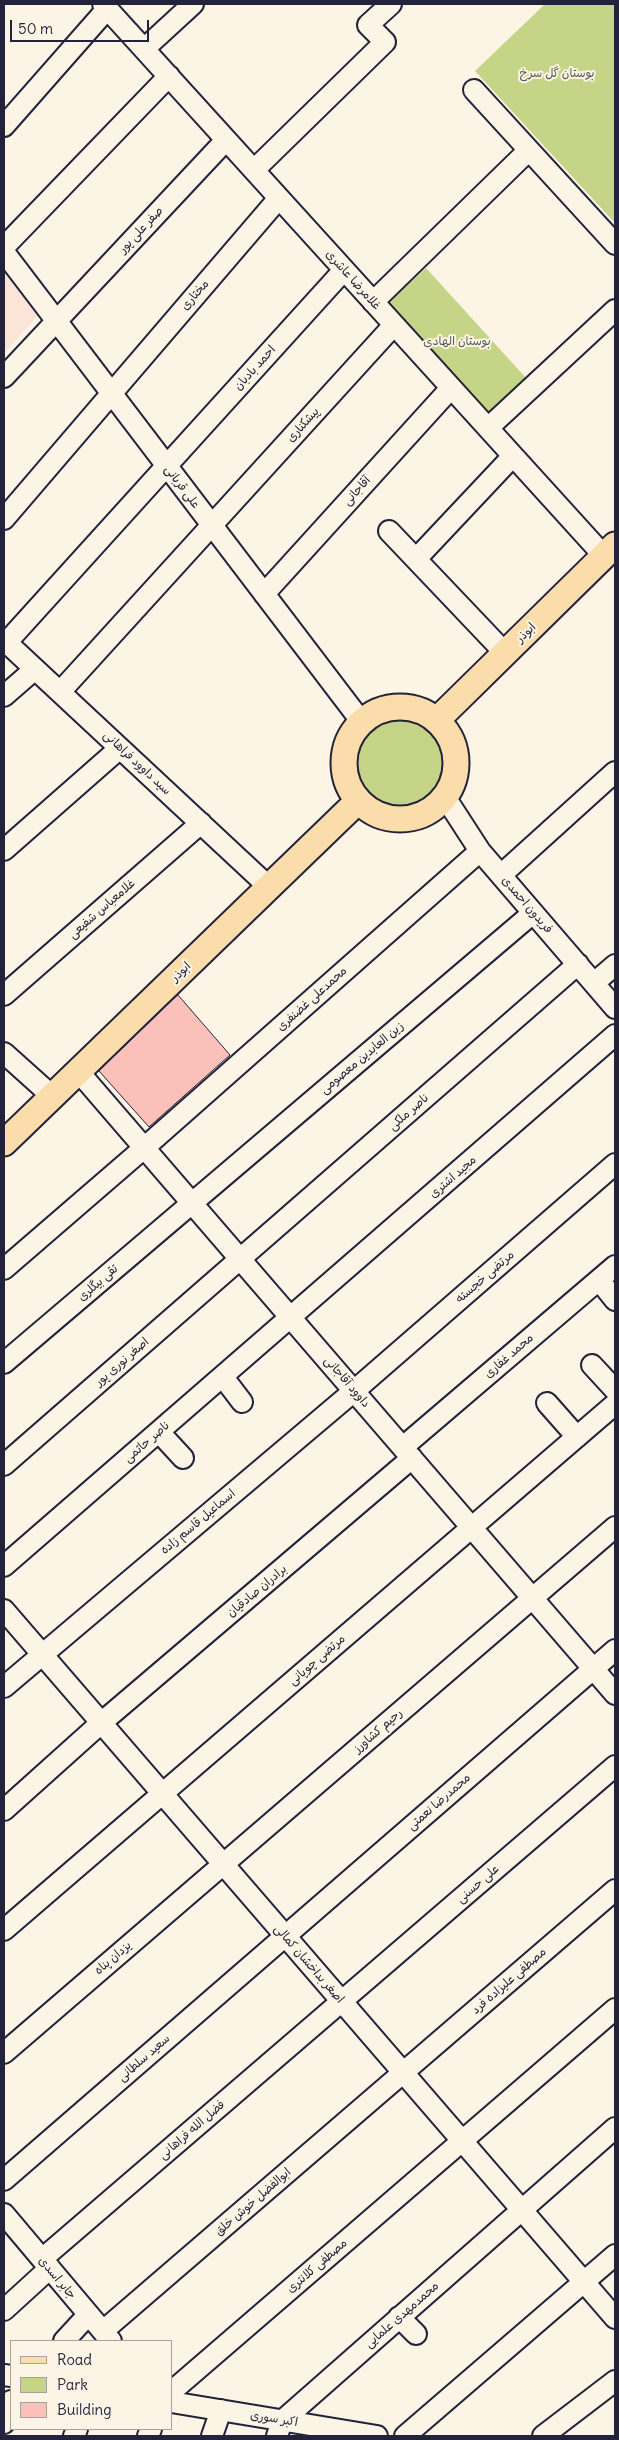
<!DOCTYPE html>
<html>
<head>
<meta charset="utf-8">
<style>
	body { margin:0 }
	#map { position:relative; width:619px; height:2440px; overflow:hidden; background:#fcf5e5; font-family:Delius,sans-serif }
	canvas { display:block }
	.frame { position:absolute; inset:0; border:5px solid #22223b; pointer-events:none }
	.legend { position:absolute; left:10px; top:2340px; width:162px; height:90px; box-sizing:border-box; background:#fcf5e5; border:1px solid #a5a1a1; margin:0; padding:6px 9px; list-style:none; font-size:15px; color:#22223b }
	.legend li { display:flex; align-items:center; gap:10px; height:25px }
	.legend b { width:25px; border:1px solid #a5a1a1 }
	.scale { position:absolute; left:10px; top:20px; width:139px; height:22px; box-sizing:border-box; border:2px solid #22223b; border-top:0; padding-left:6px; font-size:15px; line-height:18px; white-space:nowrap; color:#22223b; -webkit-text-stroke:4px #fcf5e5; paint-order:stroke }
</style>
</head>
<body>
<div id="map">
<canvas width="619" height="2440"></canvas>
<div class="frame"></div>
<ul class="legend">
<li><b style="height:6px;background:#faddab"></b>Road</li>
<li><b style="height:14px;background:#c6d488"></b>Park</li>
<li><b style="height:14px;background:#fcc0ba"></b>Building</li>
</ul>
<div class="scale">50 m</div>
</div>
<script>
const ctx = document.querySelector('canvas').getContext('2d');
ctx.lineJoin = 'round';
function fill(path, color) { ctx.fillStyle = color; ctx.fill(path, 'evenodd'); }
function stroke(path, color, width, dash) { ctx.strokeStyle = color; ctx.lineWidth = width; ctx.lineCap = dash ? 'butt' : 'round'; ctx.setLineDash(dash || []); ctx.stroke(path); }
function label(font, color, halo, rows, align = 'center') {
  ctx.font = font + ' Delius,"Playpen Sans Arabic",sans-serif'; ctx.lineWidth = 4; ctx.setLineDash([]); ctx.textBaseline = 'middle'; ctx.strokeStyle = halo; ctx.fillStyle = color; for (const [text, x, y, turn = 0] of rows) {
    ctx.save(); ctx.translate(x, y); ctx.rotate((+turn || 0) * Math.PI / 180); ctx.textAlign = isNaN(turn) ? turn : align; if (halo) ctx.strokeText(text, 0, 0); ctx.fillText(text, 0, 0); ctx.restore();
  }
}
const built = new Path2D(`
	M4,255L44,308L4,354Z`);
const green = new Path2D(`
	M545,4H615V223L475,71Z
	M426,268L527,379L487,416L386,304Z
	M351 763a50 50 0 1 1 100 0a50 50 0 1 1-100 0Z`);
const building = new Path2D(`
	M178,995L230,1055L149,1127L99,1071Z`);
const minor = new Path2D(`
	M103,4L604,556
	M144,49L193,4
	M474,90L615,244
	M4,126L107,9
	M254,170L385,42L368,25L391,4
	M4,247L169,76
	M4,252L361,721
	M373,302L529,150
	M4,377L226,140
	M488,428L615,310
	M4,519L279,198
	M389,531L505,653
	M417,558L513,456
	M264,594L451,388
	M4,640L269,887
	M7,642L344,270
	M60,692L394,325
	M4,696L35,669
	M445,797L480,851L615,1008
	M4,850L120,748
	M501,875L615,772
	M594,983L615,965
	M4,995L201,823
	M4,1053L52,1096
	M78,1071L615,1694
	M4,1269L144,1148L480,851
	M599,1280L615,1300
	M4,1363L533,913
	M592,1365L615,1390
	M223,1377L242,1402
	M547,1403L577,1437
	M159,1432L183,1458
	M403,1447L615,1266
	M4,1465L578,964
	M4,1566L615,1035
	M4,1610L615,2318
	M4,1687L354,1391L615,1164
	M4,1810L101,1723L412,1458
	M4,1930L615,1404
	M4,2053L615,1527
	M4,2180L615,1650
	M4,2214L111,2341
	M42,2259L615,1766
	M4,2310L50,2268
	M399,2317L416,2334
	M103,2331L615,1890
	M64,2341L88,2315
	M4,2375L11,2376
	M171,2392L615,2009
	M171,2402L377,2436
	M4,2423L11,2401
	M74,2436L77,2429
	M148,2436L151,2429
	M212,2436L221,2410
	M277,2436L282,2421L615,2128
	M405,2436L615,2255
	M543,2436L615,2381`);
const major = new Path2D(`
	M344 763a56 56 0 1 1 112 0a56 56 0 1 1-112 0Z
	M437,720L615,545
	M4,1143L358,801`);
const parkNames = [
	["بوستان گل سرخ",557,74],
	["بوستان الهادی",457,342]
];
const streetNames = [
	["صفر علی پور",141,230,-47],
	["غلامرضا عاشری",353,280,48],
	["مختاری",195,295,-49],
	["احمد بادبان",255,368,-48],
	["پیشکناری",303,425,-48],
	["علی قربانی",182,487,53],
	["آقاجانی",357,491,-48],
	["ابوذر",526,633,-45],
	["سید داوود فراهانی",137,763,43],
	["فریدون احمدی",527,905,49],
	["غلامعباس شفیعی",102,909,-41],
	["ابوذر",181,972,-44],
	["محمدعلی غضنفری",312,999,-42],
	["زین العابدین معصومی",362,1058,-40],
	["ناصر ملکی",409,1112,-41],
	["مجید اشتری",453,1177,-41],
	["مرتضی خجسته",485,1277,-41],
	["تقی بیگلری",98,1283,-41],
	["محمد غفاری",509,1356,-41],
	["اصغر نوری پور",122,1362,-41],
	["داوود آقاجانی",347,1382,49],
	["ناصر حاتمی",147,1442,-41],
	["اسماعیل قاسم زاده",198,1522,-40],
	["برادران صادقیان",257,1591,-40],
	["مرتضی چوپانی",317,1660,-41],
	["رحیم کشاورز",378,1731,-41],
	["محمدرضا نعمتی",439,1802,-41],
	["علی حسنی",478,1884,-41],
	["یزدان پناه",113,1958,-41],
	["اصغر بداخشان کمالی",309,1964,49],
	["مصطفی علیزاده فرد",509,1981,-41],
	["سعید سلطانی",144,2058,-41],
	["فضل الله فراهانی",192,2130,-41],
	["ابوالفضل خوش خلق",253,2202,-41],
	["مصطفی کلانتری",317,2266,-41],
	["جابر اسدی",57,2278,50],
	["محمدمهدی علمایی",402,2315,-41],
	["اکبر سوری",274,2419,9]
];
fill(built, '#fce5d8');
fill(green, '#c6d488');
fill(building, '#fcc0ba');
stroke(building, '#22223b', 1);
stroke(minor, '#22223b', 24);
stroke(major, '#22223b', 29);
stroke(minor, '#fcf5e5', 20);
stroke(major, '#faddab', 25);
label('12px', '#535752', '#fcf5e5', parkNames);
label('12px', '#22223b', '#fcf5e5', streetNames);
</script>
</body>
</html>
